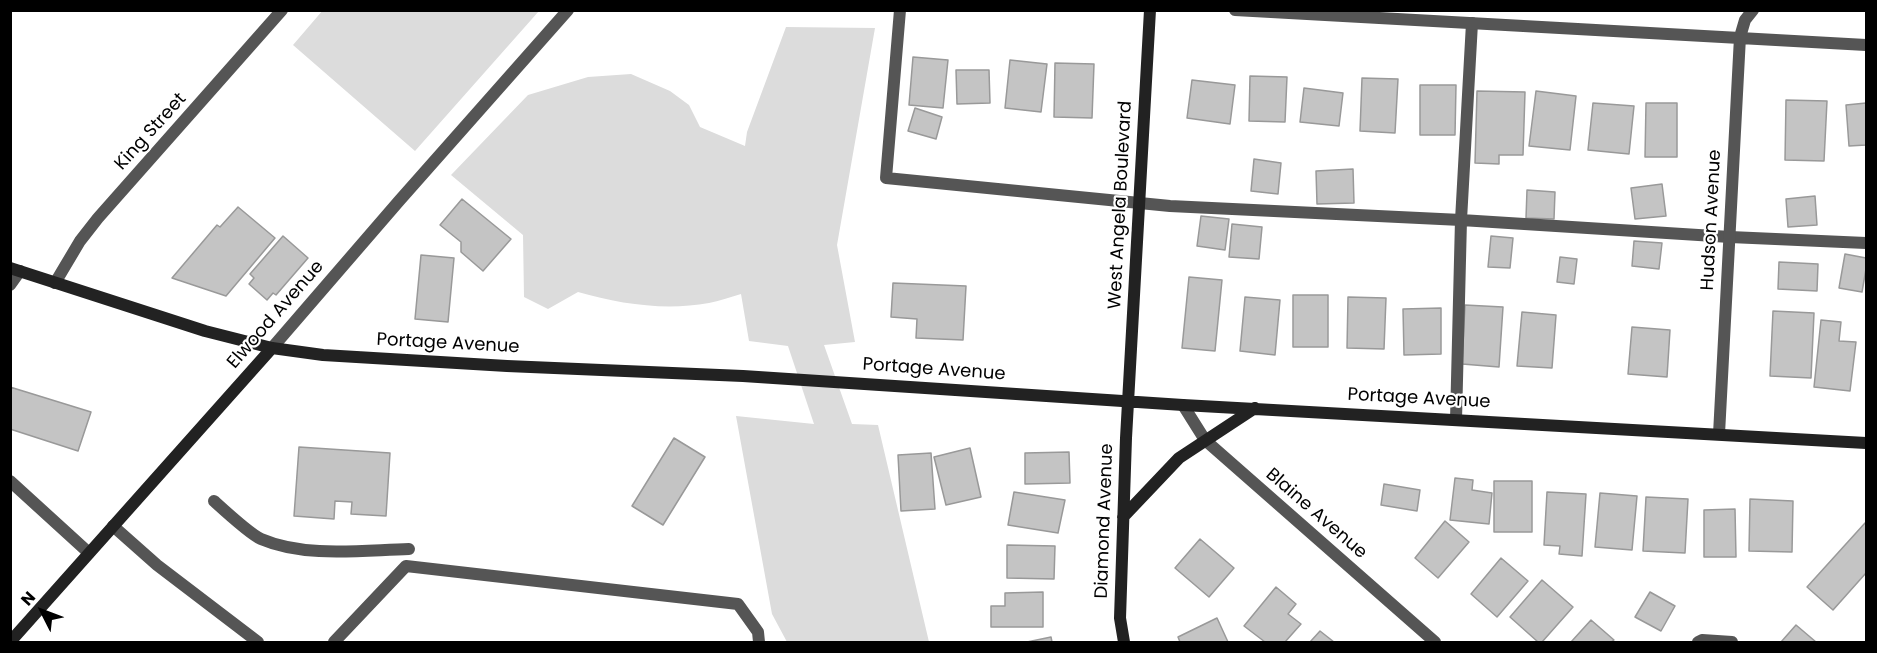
<!DOCTYPE html>
<html>
<head>
<meta charset="utf-8">
<style>
	body { margin:0 }
	#map { position:relative; width:1877px; height:653px; overflow:hidden; background:#fff; font-family:Poppins,sans-serif }
	canvas { display:block }
	.frame { position:absolute; inset:0; border:12px solid #000; pointer-events:none }
	.north { position:absolute; left:12px; top:581px; width:60px; height:60px; -webkit-text-stroke:4px #fff; paint-order:stroke; rotate:312deg; font-size:16px; font-weight:700; line-height:24px; text-align:center; color:#000 }
	.north::after { content:''; display:block; margin:auto; width:21px; height:27px; background:#000; clip-path:polygon(50% 0,100% 100%,50% 72%,0 100%) }
</style>
</head>
<body>
<div id="map">
<canvas width="1877" height="653"></canvas>
<div class="frame"></div>
<div class="north">N</div>
</div>
<script>
const ctx = document.querySelector('canvas').getContext('2d');
ctx.lineJoin = 'round';
function fill(path, color) { ctx.fillStyle = color; ctx.fill(path, 'evenodd'); }
function stroke(path, color, width, dash) { ctx.strokeStyle = color; ctx.lineWidth = width; ctx.lineCap = dash ? 'butt' : 'round'; ctx.setLineDash(dash || []); ctx.stroke(path); }
function label(font, color, halo, rows, align = 'center') {
  ctx.font = font + ' Poppins,sans-serif'; ctx.lineWidth = 4.5; ctx.setLineDash([]); ctx.textBaseline = 'middle'; ctx.strokeStyle = halo; ctx.fillStyle = color; for (const [text, x, y, turn = 0] of rows) {
    ctx.save(); ctx.translate(x, y); ctx.rotate((+turn || 0) * Math.PI / 180); ctx.textAlign = isNaN(turn) ? turn : align; if (halo) ctx.strokeText(text, 0, 0); ctx.fillText(text, 0, 0); ctx.restore();
  }
}
const green = new Path2D(`
	M323,10H539V11L415,151L293,45Z
	M786,27L875,28L837,245L855,342L824,345L852,424L878,425L929,642H787L772,614L736,416L814,424L788,346L749,341L741,294C730,297 719,301 709,303C665,311 620,304 578,292L548,309L524,297L523,235L451,175L528,95L588,77L631,74L670,91L689,105L700,127L745,146L747,132Z`);
const building = new Path2D(`
	M913,57L948,60L943,108L909,105Z
	M1010,60L1047,64L1041,112L1005,108Z
	M1055,63L1094,64L1092,118L1054,117Z
	M956,70H989L990,103L957,104Z
	M1250,76L1287,77L1285,122L1249,121Z
	M1362,78L1398,79L1395,133L1360,131Z
	M1192,80L1235,85L1230,124L1187,118Z
	M1420,85H1456L1455,135H1420Z
	M1304,88L1343,93L1339,126L1300,122Z
	M1477,91L1525,92L1523,155H1499V164L1475,163Z
	M1536,91L1576,96L1570,150L1529,146Z
	M1786,100L1827,101L1824,161L1785,160Z
	M1593,103L1634,106L1629,154L1588,150Z
	M1646,103H1677V157H1645Z
	M1866,103V145L1849,146L1846,105Z
	M915,108L942,117L936,139L908,131Z
	M1254,159L1281,163L1278,194L1251,191Z
	M1353,169L1354,203L1317,204L1316,171Z
	M1662,184L1666,216L1635,219L1631,188Z
	M1527,190L1555,192L1554,219L1526,218Z
	M1815,196L1817,225L1788,227L1786,199Z
	M462,199L511,239L483,271L461,252V242L440,225Z
	M238,207L275,238L226,296L172,278L217,225L220,227Z
	M1201,216L1229,219L1225,250L1197,246Z
	M1232,224L1262,227L1259,259L1229,257Z
	M283,236L308,258L276,295L273,293L267,300L249,284L254,278L250,274Z
	M1491,236L1513,238L1510,268L1488,267Z
	M1634,241L1662,243L1659,269L1632,266Z
	M1845,254L1866,258V269L1862,292L1839,288Z
	M421,255L454,258L448,322L415,319Z
	M1560,257L1577,259L1574,284L1557,282Z
	M1779,262L1818,264L1817,291L1778,289Z
	M1189,277L1222,280L1215,351L1182,348Z
	M893,283L966,286L963,340L916,338L917,319L891,317Z
	M1293,295H1328V347H1293Z
	M1245,297L1280,300L1275,355L1240,351Z
	M1348,297L1386,298L1384,349L1347,348Z
	M1465,305L1503,307L1499,367L1462,364Z
	M1441,308V354L1404,355L1403,309Z
	M1773,311L1814,313L1811,378L1770,376Z
	M1522,312L1556,315L1552,368L1517,366Z
	M1821,320L1841,322L1839,341L1856,342L1850,391L1814,387Z
	M1632,327L1670,330L1667,377L1628,374Z
	M10,387L91,412L78,451L10,429Z
	M674,438L705,457L663,525L632,506Z
	M299,447L390,453L386,516L351,514L352,502L335,501L334,519L294,516Z
	M970,448L981,497L946,505L934,457Z
	M1069,452L1070,483L1025,484V453Z
	M931,453L935,509L901,511L898,455Z
	M1455,478L1473,480L1472,490L1492,493L1489,524L1450,520Z
	M1494,481H1532V532H1494Z
	M1384,484L1420,490L1417,511L1381,505Z
	M1014,492L1065,500L1058,533L1008,525Z
	M1547,492L1586,494L1582,556L1559,554L1560,546L1544,545Z
	M1600,493L1637,496L1632,550L1595,547Z
	M1646,497L1688,499L1685,553L1643,551Z
	M1750,499L1793,501L1792,552L1749,551Z
	M1735,509L1736,557H1704V510Z
	M1445,521L1469,542L1438,578L1415,558Z
	M1865,523L1866,525V573L1833,610L1807,587Z
	M1200,539L1234,568L1209,597L1175,568Z
	M1007,545L1055,546L1054,579L1007,578Z
	M1501,558L1528,581L1497,617L1471,594Z
	M1542,580L1573,607L1542,642H1538L1510,617Z
	M1276,587L1296,604L1288,614L1301,624L1285,642H1265L1244,626Z
	M1043,592V627H991V606H1005V593Z
	M1650,592L1675,606L1661,631L1635,617Z
	M1217,618L1228,642H1180L1178,637Z
	M1591,620L1614,640L1611,642H1571Z
	M1796,625L1816,642H1781Z
	M1320,631L1334,642H1310Z
	M1051,637L1052,642H1027Z`);
const lane = new Path2D(`
	M900,10L886,178L1170,206L1461,220L1730,237L1866,243
	M10,285L20,271
	M1456,420L1461,220L1472,23
	M10,481L89,553
	M214,501C225,511 250,534 261,539C305,558 363,550 409,549
	M113,526L157,565L258,642
	M334,642L406,566L738,604L758,632L759,642
	M1698,642L1702,640L1732,642`);
const street = new Path2D(`
	M1235,10L1866,45
	M55,283L80,241L98,218L282,10
	M272,348L399,201L568,10
	M1183,405L1205,440L1435,642
	M1719,434L1740,37L1745,20L1753,10`);
const secondary = new Path2D(`
	M10,268L205,331L272,348L323,355L507,366L743,376L1183,405L1866,443
	M1123,517L1179,458L1255,408
	M10,642L272,348
	M1124,642L1120,618L1126,438L1150,10`);
const streetNames = [
	["King Street",151,132,-48],
	["West Angela Boulevard",1121,205,-87],
	["Hudson Avenue",1712,220,-87],
	["Elwood Avenue",276,315,-49],
	["Portage Avenue",448,344,3],
	["Portage Avenue",934,370,4],
	["Portage Avenue",1419,399,3],
	["Blaine Avenue",1316,514,41],
	["Diamond Avenue",1105,521,-88]
];
fill(green, '#dcdcdc');
fill(building, '#c4c4c4');
stroke(building, '#999', 1.5);
stroke(lane, '#555', 12);
stroke(street, '#555', 12);
stroke(secondary, '#222', 12);
label('18px', '#000', '#fff', streetNames);
</script>
</body>
</html>
